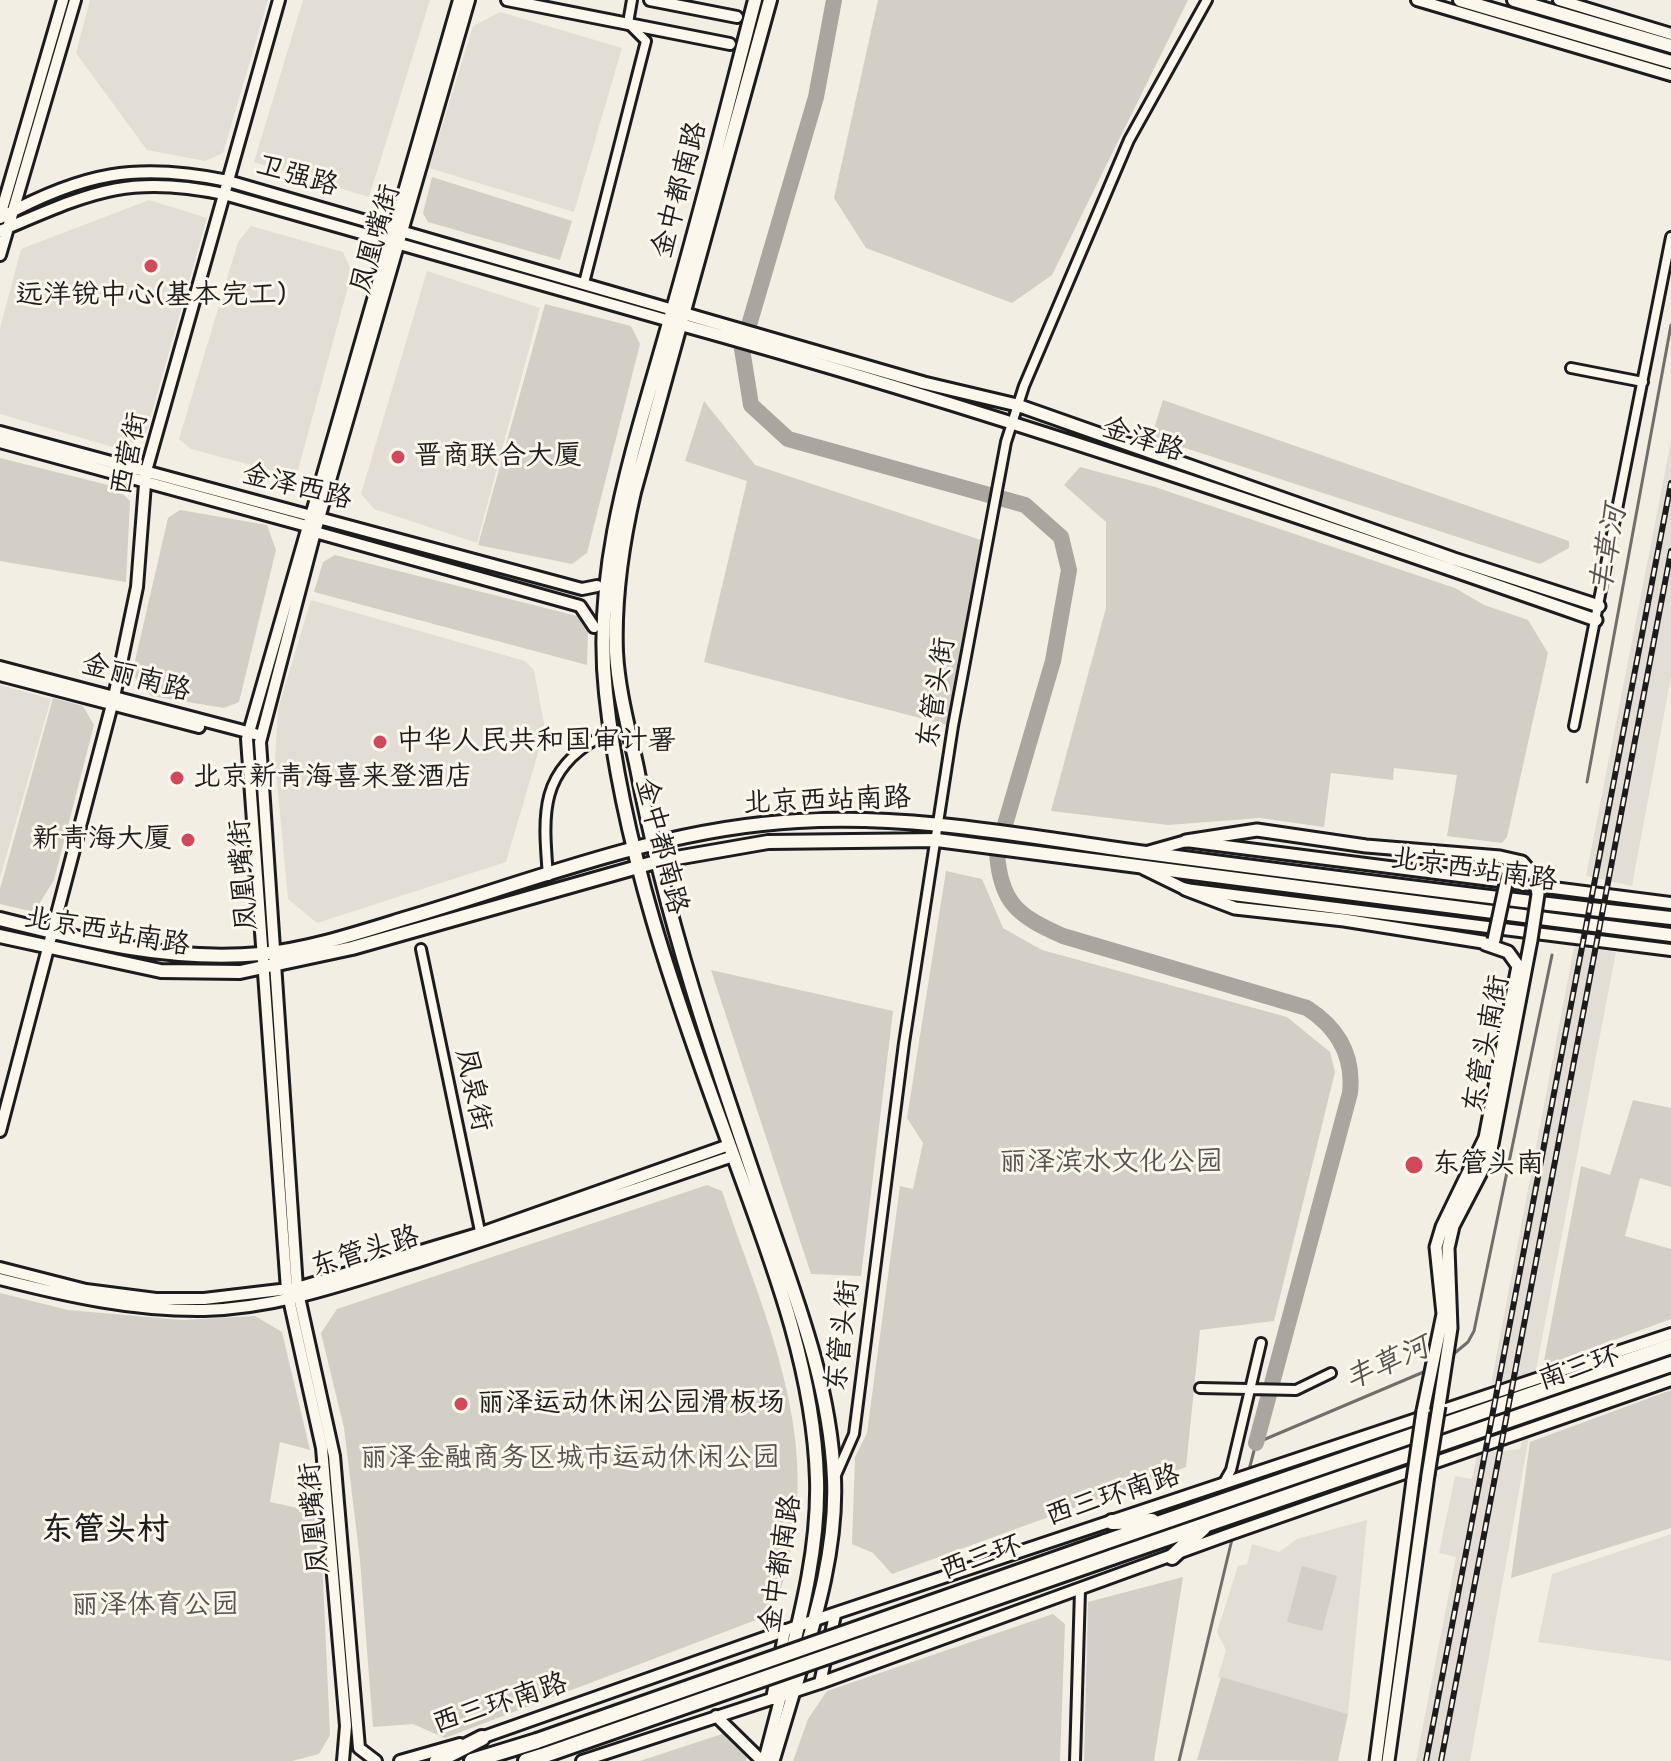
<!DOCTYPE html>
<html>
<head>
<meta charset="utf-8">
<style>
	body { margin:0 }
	canvas { display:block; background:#f2eee4 }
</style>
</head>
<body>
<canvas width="1671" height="1761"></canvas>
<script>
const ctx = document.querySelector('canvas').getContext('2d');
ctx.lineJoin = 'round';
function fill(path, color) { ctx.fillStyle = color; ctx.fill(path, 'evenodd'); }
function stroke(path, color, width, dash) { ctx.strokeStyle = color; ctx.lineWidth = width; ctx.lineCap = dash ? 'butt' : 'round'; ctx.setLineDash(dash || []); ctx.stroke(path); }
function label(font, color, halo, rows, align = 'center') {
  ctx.font = font + ' "Patrick Hand","LXGW WenKai TC",sans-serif'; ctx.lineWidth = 6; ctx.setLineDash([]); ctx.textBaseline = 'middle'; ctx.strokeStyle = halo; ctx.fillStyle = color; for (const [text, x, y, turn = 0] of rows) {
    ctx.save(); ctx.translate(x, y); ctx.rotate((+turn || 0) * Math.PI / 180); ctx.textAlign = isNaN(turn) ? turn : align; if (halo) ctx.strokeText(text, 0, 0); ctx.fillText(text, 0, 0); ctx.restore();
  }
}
const built = new Path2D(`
	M90,0H268L223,153L205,161L147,150L76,53Z
	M303,0H430L369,197L254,162Z
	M500,12L622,48L574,212L429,168L473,26Z
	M149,200L207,218L146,433L123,450L0,414V328L21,249Z
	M251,226L343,252L352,272L298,470L281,473L191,449L179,439L238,242Z
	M427,271L540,308L477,543L374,509L361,494Z
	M1671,441V677L1632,886L1586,876Z
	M311,600L525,661L534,670L545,729L506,862L317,923L288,899L275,760L278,709Z
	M0,685L51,699L0,878Z
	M1574,947L1616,952L1535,1375L1491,1384Z
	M1529,1437L1470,1761H1416L1456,1557L1439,1553L1455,1476L1472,1479L1477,1454L1520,1449L1523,1438Z
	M1367,1520L1348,1714L1218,1677L1226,1650L1217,1632L1238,1566L1247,1564L1252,1544L1279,1552L1297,1539Z
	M1671,1534V1661L1538,1642L1552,1574Z`);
const green = new Path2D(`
	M878,0H1188L1052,275L1012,303L866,248L834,198Z
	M432,177L572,221L560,260L428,222L423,213Z
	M545,304L631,326L640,344L587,553L572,564L478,545Z
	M1163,400L1569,541V548L1540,564L1161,440L1152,435Z
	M704,401L755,465L981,540L947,725L704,662L747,481L685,461Z
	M0,458L116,487L130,501L126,582L0,561Z
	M1080,467L1155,487L1455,588L1484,605L1528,620L1548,653L1507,837L1502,843L1447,836L1457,775L1394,768L1393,780L1331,773L1324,827L1260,818L1168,825L1051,811L1106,608V522L1064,485Z
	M180,510L267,525L276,550L239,702L224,708L151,696L132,674L168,518Z
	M335,555L577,616L588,633L587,665L314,592L323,562Z
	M53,698L83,706L94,725L54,880L34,912L0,904V889Z
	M946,871L982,879L1003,928L1042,950L1287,1017L1330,1052L1335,1072L1274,1321L1200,1330L1186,1467L892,1574L873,1553L852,1544L855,1457L867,1433L900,1186L913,1189L923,1143L907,1118Z
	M711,970L893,1011L861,1276L811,1274Z
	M1633,1100L1671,1108V1187L1640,1178L1625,1236L1671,1249V1319L1543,1366L1581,1166L1610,1175Z
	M707,1185L722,1191C762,1311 820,1429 789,1557C783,1581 781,1600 764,1617L445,1738L413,1724L373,1727L360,1560L344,1428L321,1333L337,1309Z
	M0,1293L68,1310L182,1320L255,1316L282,1332L310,1450L280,1442L270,1502L320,1513L330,1735L319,1754L292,1761H0Z
	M1671,1390V1528L1511,1578L1530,1442Z
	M1302,1566L1337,1576L1322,1631L1287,1622Z
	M1183,1577L1154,1761H1084L1088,1602Z
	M1053,1614L1065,1624L1060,1761H793L808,1719L827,1691Z
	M1221,1677L1348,1714L1338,1761L1197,1760Z
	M725,1733L747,1752L746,1761H640Z`);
const stream = new Path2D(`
	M1587,782L1671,325
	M1450,1357L1468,1342L1474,1331L1552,955
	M1249,1470L1256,1443L1426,1371
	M1179,1761L1233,1535`);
const river = new Path2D(`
	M834,0L816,97L742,349L751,405L788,439L1025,505L1061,537L1069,570L1053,661L997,852C1000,903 1018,916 1063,936L1307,1008C1338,1028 1354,1056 1350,1093L1256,1443`);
const minor = new Path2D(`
	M584,283L646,41L628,23L632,0
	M1571,368L1643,382
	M1574,726L1671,237
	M548,876C543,813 539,771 600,737
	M421,949L481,1236
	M1200,1388L1296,1390L1331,1373
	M836,1475L854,1434L904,1043L953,726L1006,442L1024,386L1129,140L1207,0
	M1223,1484L1231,1470L1261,1343
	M1075,1761L1080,1590`);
const tertiary = new Path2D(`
	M507,0L730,44
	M650,0L737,17
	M1417,0L1671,75
	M1559,0L1671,34
	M0,216L63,0
	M0,218C82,173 136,162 228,181L673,310
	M0,231C88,194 126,173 224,194L670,321
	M0,255L75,0
	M0,432L582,589L597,586
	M0,442L307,526L315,532L580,606L594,627
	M0,667L255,734
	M0,675L199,727
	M1147,852L1186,841L1671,903
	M1144,869L1185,889L1671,950
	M0,1131L114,697L137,587L146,471L279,0
	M0,1268L86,1290L156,1299H204L297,1288L481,1233L729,1145
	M0,1279C67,1296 134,1311 204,1310C280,1308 350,1282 422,1260C526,1227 630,1191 733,1156
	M820,1683L835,1615
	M772,1699L785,1630
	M716,1716L762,1761
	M475,1740L815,1620L1671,1334
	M343,1761L346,1726L322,1448L287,1290L247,739L459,0
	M376,1761L359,1748L334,1456L297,1288L260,742L315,532L469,0
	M400,1761L460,1744
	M582,1761L820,1683L1230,1534L1671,1380
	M764,1761L781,1696`);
const secondary = new Path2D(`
	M675,311L924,383L1017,405L1454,559L1599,606
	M672,322C984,408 1290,513 1596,620
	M1186,841L1257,830L1366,846L1500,857L1522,862L1535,877
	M1185,889L1235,908L1344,920L1489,943
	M1439,1406L1451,1328L1448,1248L1453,1226L1490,1155L1531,940
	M1423,1411L1443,1314L1436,1247L1442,1227L1485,1138L1518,966L1508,952L1485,944
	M773,1761L794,1691
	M1376,1761L1413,1480
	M1388,1761L1428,1475`);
const primary = new Path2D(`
	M755,0C727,108 700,216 669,323C635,445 592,563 606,693C622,846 675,997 728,1141C767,1249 814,1364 817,1480C819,1553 798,1626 781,1696
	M770,0L634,492C622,544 614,598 616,652C618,691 629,730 637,768C665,917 714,1060 763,1203C794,1293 830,1382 834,1479C837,1551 814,1623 794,1691
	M1460,0L1671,62
	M1514,0L1671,46
	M0,919C87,941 170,962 261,954C311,949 361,932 410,917C537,879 664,828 798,821C916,814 1029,837 1146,853C1320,876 1496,899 1671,918
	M0,936L161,971L240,972L352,948L659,861L768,842L937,840L1671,935`);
const trunk = new Path2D(`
	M1112,1522L1152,1521
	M1105,1542L1671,1346
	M1112,1557L1671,1364
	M1172,1557L1203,1528
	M437,1761L482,1738
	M472,1761L537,1741
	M526,1761L542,1756`);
const rail = new Path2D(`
	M1426,1761L1671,483
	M1441,1761L1671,551`);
const secondaryBridge = new Path2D(`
	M1494,940L1508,874
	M1531,940L1538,894L1535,877
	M1428,1475L1439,1406
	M1413,1480L1423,1411`);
const trunkBridge = new Path2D(`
	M537,1741L1105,1542
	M542,1756L1112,1557`);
const markers = [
	[151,266,8,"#d1495b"],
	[398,457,8,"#d1495b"],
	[380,742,8,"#d1495b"],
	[177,778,8,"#d1495b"],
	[188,840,8,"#d1495b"],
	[1414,1165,10,"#d1495b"],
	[461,1404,8,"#d1495b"]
];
const streetNames = [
	["卫强路",297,176,16],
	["金中都南路",680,190,-75],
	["凤凰嘴街",376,239,-74],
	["金泽路",1143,440,18],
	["西营街",130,454,-78],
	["金泽西路",297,487,14],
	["金丽南路",136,678,15],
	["东管头街",937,693,-81],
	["北京西站南路",827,801,-2],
	["金中都南路",661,846,76],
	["北京西站南路",1474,870,8],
	["凤凰嘴街",244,875,-94],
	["北京西站南路",107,932,10],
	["东管头南街",1487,1044,-79],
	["凤泉街",473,1090,78],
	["东管头路",365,1252,-17],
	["东管头街",843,1336,-83],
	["南三环",1579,1368,-19],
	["西三环南路",1113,1496,-18],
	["凤凰嘴街",315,1518,-95],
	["西三环",981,1558,-19],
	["金中都南路",781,1564,-81],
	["西三环南路",500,1704,-18]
];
const poiNames = [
	["远洋锐中心(基本完工)",151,296,"center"],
	["晋商联合大厦",414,457],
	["中华人民共和国审计署",396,742],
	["北京新青海喜来登酒店",193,778],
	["新青海大厦",172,840,"right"],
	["东管头南",1432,1165],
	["丽泽运动休闲公园滑板场",477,1404]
];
const parkNames = [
	["丽泽滨水文化公园",1111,1163],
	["丽泽金融商务区城市运动休闲公园",570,1459],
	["丽泽体育公园",155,1606]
];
const waterNames = [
	["丰草河",1609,550,-80],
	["丰草河",1387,1364,-24]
];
const quarterNames = [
	["东管头村",105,1530]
];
fill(built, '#e2ded5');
fill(green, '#d2cfc6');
stroke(stream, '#716f6b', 3);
stroke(river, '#a9a6a0', 16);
stroke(minor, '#1c1c1c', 14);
stroke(tertiary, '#1c1c1c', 16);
stroke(secondary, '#1c1c1c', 17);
stroke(primary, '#1c1c1c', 18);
stroke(trunk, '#1c1c1c', 20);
stroke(minor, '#fbf7ec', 8);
stroke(tertiary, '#fbf7ec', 10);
stroke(secondary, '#fbf7ec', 11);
stroke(primary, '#fbf7ec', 12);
stroke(trunk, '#fbf7ec', 14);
stroke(rail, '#1c1c1c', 6);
stroke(rail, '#fbf7ec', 3, [9]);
stroke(secondaryBridge, '#1c1c1c', 17, []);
stroke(trunkBridge, '#1c1c1c', 20, []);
stroke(secondaryBridge, '#fbf7ec', 11);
stroke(trunkBridge, '#fbf7ec', 14);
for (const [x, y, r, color] of markers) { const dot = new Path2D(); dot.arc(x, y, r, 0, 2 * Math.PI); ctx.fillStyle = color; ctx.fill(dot); stroke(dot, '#fbf7ec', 3); }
label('28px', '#1c1c1c', '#fbf7ec', streetNames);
label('28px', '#1c1c1c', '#fbf7ec', poiNames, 'left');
label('28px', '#53524f', '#fbf7ec', parkNames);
label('italic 30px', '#545351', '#fbf7ec', waterNames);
label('bold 32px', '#1c1c1c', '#fbf7ec', quarterNames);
</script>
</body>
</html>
